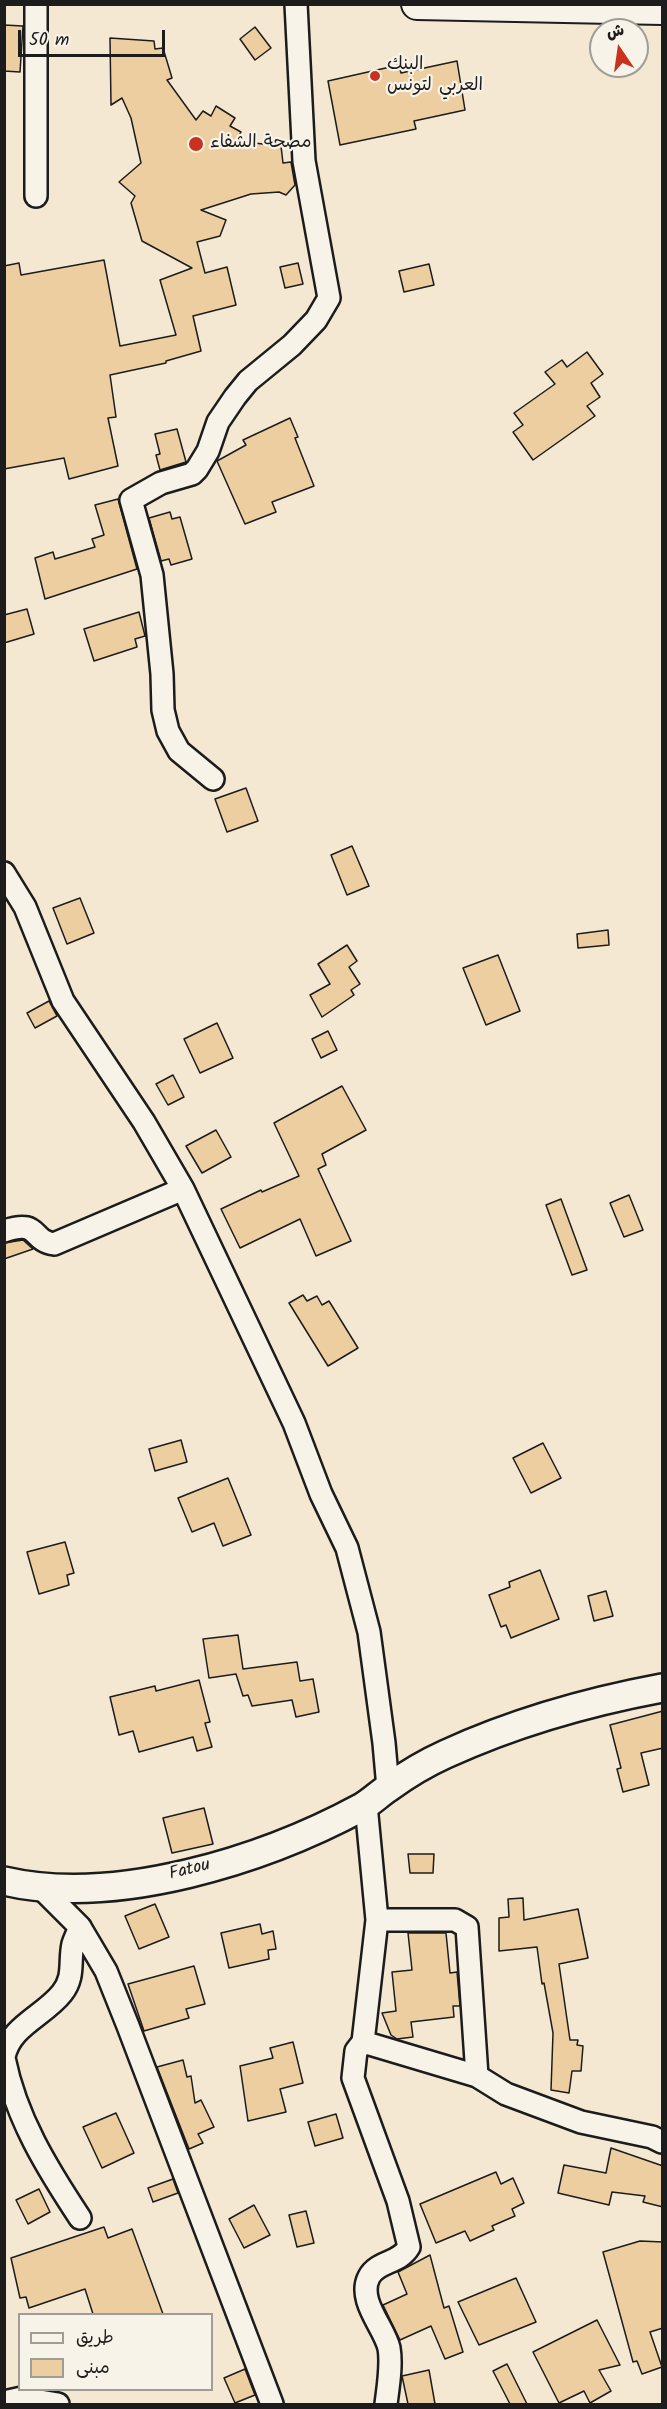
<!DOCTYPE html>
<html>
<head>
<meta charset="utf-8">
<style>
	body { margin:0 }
	#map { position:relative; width:667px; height:2409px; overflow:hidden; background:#f4e8d2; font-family:Kalam,"Playpen Sans Arabic",sans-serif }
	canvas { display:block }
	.frame { position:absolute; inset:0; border:6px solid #1c1c1c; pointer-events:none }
	.legend { position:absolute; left:18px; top:2313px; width:195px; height:78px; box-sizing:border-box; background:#f7f3e8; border:2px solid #9f9d96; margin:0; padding:8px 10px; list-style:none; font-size:18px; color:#1c1c1c }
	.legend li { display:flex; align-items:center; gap:12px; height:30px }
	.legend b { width:30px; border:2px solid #9f9d96 }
	.north { position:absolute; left:589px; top:18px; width:60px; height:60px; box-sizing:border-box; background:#f7f3e8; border:2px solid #9f9d96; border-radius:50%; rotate:347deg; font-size:16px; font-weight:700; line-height:24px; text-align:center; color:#1c1c1c }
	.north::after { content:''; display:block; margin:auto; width:21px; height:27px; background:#c8321e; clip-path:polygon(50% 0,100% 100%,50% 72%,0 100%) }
	.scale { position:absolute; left:18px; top:30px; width:147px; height:27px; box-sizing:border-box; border:3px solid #1c1c1c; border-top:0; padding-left:8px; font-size:18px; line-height:21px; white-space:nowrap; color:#1c1c1c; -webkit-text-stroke:4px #f7f3e8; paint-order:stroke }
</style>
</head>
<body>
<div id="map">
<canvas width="667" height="2409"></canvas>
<div class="frame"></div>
<ul class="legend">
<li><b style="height:8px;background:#f7f3e8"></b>طريق</li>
<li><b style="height:16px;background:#edcea0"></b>مبنى</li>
</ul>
<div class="north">ش</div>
<div class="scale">50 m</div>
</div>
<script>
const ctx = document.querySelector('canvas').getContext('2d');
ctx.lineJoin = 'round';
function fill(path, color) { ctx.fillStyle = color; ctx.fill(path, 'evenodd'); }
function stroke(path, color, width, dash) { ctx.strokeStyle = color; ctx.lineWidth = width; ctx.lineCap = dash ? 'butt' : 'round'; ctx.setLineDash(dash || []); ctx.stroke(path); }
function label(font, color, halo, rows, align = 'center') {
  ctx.font = font + ' Kalam,"Playpen Sans Arabic",sans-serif'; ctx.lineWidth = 4.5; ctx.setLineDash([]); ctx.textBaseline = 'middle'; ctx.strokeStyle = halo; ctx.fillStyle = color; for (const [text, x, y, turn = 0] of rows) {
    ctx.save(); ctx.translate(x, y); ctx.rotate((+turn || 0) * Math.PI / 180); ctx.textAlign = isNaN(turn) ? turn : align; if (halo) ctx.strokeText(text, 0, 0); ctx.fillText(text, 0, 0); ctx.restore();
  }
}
const building = new Path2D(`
	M4,25L23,26L20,72L4,71Z
	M255,27L271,48L255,60L240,39Z
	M110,38L154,41L155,49L163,48L172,78L167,80L196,120L203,111L211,116L216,106L235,118L230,126L241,132L236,141L281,146L283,163L291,162L295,185L286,195L279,192L251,194L201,210L226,220L220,236L197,242L205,273L227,267L236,305L193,316L201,351L166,361V363L110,375L116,417L108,418L118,466L69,479L64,458L4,469V266L19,263L21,275L104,260L120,346L176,335L160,280L192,268L142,241L131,203L135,196L119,182L141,163L131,118L122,98L111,105Z
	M457,61L465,110L414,121L416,129L340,145L328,81L399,65L401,73Z
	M298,263L303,284L285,288L280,267Z
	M429,264L434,285L404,292L399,271Z
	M587,352L603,374L591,383L600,397L587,406L595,416L533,460L513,432L523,425L514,413L555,384L545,372L562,360L567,367Z
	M290,418L298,437L295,438L314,486L272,502L276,512L245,524L217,461L246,445L243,440Z
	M177,429L186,462L160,470L156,455L160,454L155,434Z
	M118,499L137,569L45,599L35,558L53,552L55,559L95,547L92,539L104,535L95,505Z
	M170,512L172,519L180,517L192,559L171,565L169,559L161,561L149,518Z
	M27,609L34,634L4,643V615Z
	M139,612L145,636L135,639L137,647L94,661L84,629Z
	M246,788L258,821L227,832L215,799Z
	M352,846L369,886L347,895L331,855Z
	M80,898L94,933L67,944L53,908Z
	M608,930L609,945L578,948L577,934Z
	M347,945L357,961L349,967L360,984L351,990L354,995L322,1017L310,995L330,984L318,964Z
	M498,955L520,1011L486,1025L463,968Z
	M49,1001L57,1016L35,1028L27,1013Z
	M217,1023L233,1058L200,1073L184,1039Z
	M328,1031L337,1050L321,1058L312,1039Z
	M173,1075L184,1097L168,1105L156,1084Z
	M342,1086L366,1130L322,1154L326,1165L318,1169L351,1241L316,1256L300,1219L240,1248L221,1209L261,1190L262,1192L299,1176L274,1123Z
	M216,1130L231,1157L202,1173L186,1146Z
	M629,1195L643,1230L624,1237L610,1203Z
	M561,1199L587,1270L572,1275L546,1205Z
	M23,1240L33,1249L4,1259V1243Z
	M303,1295L307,1301L317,1296L322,1305L329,1301L358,1348L328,1366L289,1303Z
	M181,1440L187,1462L155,1471L149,1449Z
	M543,1443L561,1478L531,1493L513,1458Z
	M228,1478L251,1535L223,1546L214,1523L192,1532L178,1498Z
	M65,1542L74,1573L67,1575L69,1585L39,1594L27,1552Z
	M540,1570L559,1619L511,1638L506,1625L501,1627L489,1595L510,1587L509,1582Z
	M606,1591L613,1616L594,1621L588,1596Z
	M238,1635L243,1669L297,1662L300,1681L313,1679L319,1712L296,1717L292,1700L252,1706L248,1695L243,1696L236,1674L209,1678L203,1639Z
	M199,1680L210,1722L205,1723L212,1747L197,1751L193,1737L139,1752L133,1731L119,1735L110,1697L155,1686L156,1691Z
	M663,1711V1748L641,1753L649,1785L623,1792L617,1769L621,1768L610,1725Z
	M204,1808L213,1844L172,1853L163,1818Z
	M408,1854H434L433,1873H410Z
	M523,1898L524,1920L578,1909L588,1958L559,1964L570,2040H578L577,2045L583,2046L581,2071H572L569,2093L551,2090L553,2033L544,1983L542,1984L537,1947L499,1951V1918L509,1917L508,1899Z
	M155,1904L169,1937L139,1949L125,1916Z
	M260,1924L262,1934L273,1931L276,1949L268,1950L269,1959L229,1968L221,1933Z
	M408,1933H446L450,1973L457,1972L460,2006H453L454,2017L411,2022L413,2037L397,2039L391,2035L382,2013L396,2011L392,1972L412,1970Z
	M194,1966L205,2004L186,2009L189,2018L144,2031L128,1984Z
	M293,2042L303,2083L280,2089L286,2112L248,2121L240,2066L273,2058L270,2048Z
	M183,2060L187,2077L191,2076L195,2103L201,2100L214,2127L198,2134L203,2143L189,2149L157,2067Z
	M116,2113L134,2153L102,2168L83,2127Z
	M336,2114L343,2138L315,2146L308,2122Z
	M611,2148L663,2166V2207L643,2202L645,2196L612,2192L609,2205L558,2193L564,2165L606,2173Z
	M496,2172L501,2184L513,2178L524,2203L512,2209L515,2216L492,2226L494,2230L470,2241L465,2231L436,2243L420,2204Z
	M173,2179L178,2193L153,2202L148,2188Z
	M39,2189L50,2212L28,2224L16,2200Z
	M254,2205L270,2235L244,2248L229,2219Z
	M306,2211L314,2243L297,2247L289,2215Z
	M104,2227L108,2238L132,2229L163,2314H93L85,2289L29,2308L26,2297L20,2298L11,2258Z
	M640,2241L663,2242V2328L650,2332L662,2367L642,2374L637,2361L633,2362L603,2252Z
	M430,2255L444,2308L449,2306L463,2352L445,2359L431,2326L400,2340L383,2305L407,2294L398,2272Z
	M516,2278L536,2322L479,2345L458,2302Z
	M597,2320L620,2365L599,2370L611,2391L590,2403L584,2391L559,2403L533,2352Z
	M507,2364L527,2404H510L493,2371Z
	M245,2369L255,2395L235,2403L224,2378Z
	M429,2370L435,2404H408L402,2376Z`);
const minor = new Path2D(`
	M36,196V4
	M213,779L179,751L168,731L163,710L162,674L152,575L131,500L161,483L192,474L197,469L208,451L218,422L235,397L248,381L292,345L316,320L329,298L304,161L296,4
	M4,873L25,907L63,1001L144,1122L183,1189L294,1423L321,1494L347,1548L369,1632L384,1743L388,1788
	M4,1231C41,1219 29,1240 54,1244L183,1189
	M366,1805L377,1920L363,2042L356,2051L353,2078L398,2201L409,2247C399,2264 377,2261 369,2277C357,2300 384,2327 389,2348C392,2365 388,2388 386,2404
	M377,1920H455L467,1927L477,2076
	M80,1927L106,1971L128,2026L272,2404
	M363,2042L477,2076L506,2094L581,2122L652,2137L662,2142
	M4,2057C10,2026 44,2016 62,1993C75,1977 69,1961 73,1944C75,1938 78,1932 80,1927L41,1888
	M4,2058C16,2118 47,2168 80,2218
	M4,2402L22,2398L58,2404`);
const tertiary = new Path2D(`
	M4,1881C116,1907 264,1860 362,1807C371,1802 379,1794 388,1788C406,1775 426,1763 446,1754C516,1722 587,1702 662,1688`);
const secondary = new Path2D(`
	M417,4L662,9`);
const markers = [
	[375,76,6,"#c8321e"],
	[196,144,8,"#c8321e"]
];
const poiNames = [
	["البنك",387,66],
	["العربي لتونس",387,87],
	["مصحة الشفاء",210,144]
];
const streetNames = [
	["Fatou",190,1871,-14]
];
fill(building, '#edcea0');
stroke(building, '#1c1c1c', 1.5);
stroke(minor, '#1c1c1c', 26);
stroke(tertiary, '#1c1c1c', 32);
stroke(secondary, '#1c1c1c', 34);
stroke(minor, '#f7f3e8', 21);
stroke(tertiary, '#f7f3e8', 27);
stroke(secondary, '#f7f3e8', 30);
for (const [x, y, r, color] of markers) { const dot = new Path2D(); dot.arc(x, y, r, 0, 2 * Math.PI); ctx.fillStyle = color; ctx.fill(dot); stroke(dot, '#f7f3e8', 2); }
label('18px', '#1c1c1c', '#f7f3e8', poiNames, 'left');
label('18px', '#1c1c1c', '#f7f3e8', streetNames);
</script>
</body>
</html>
